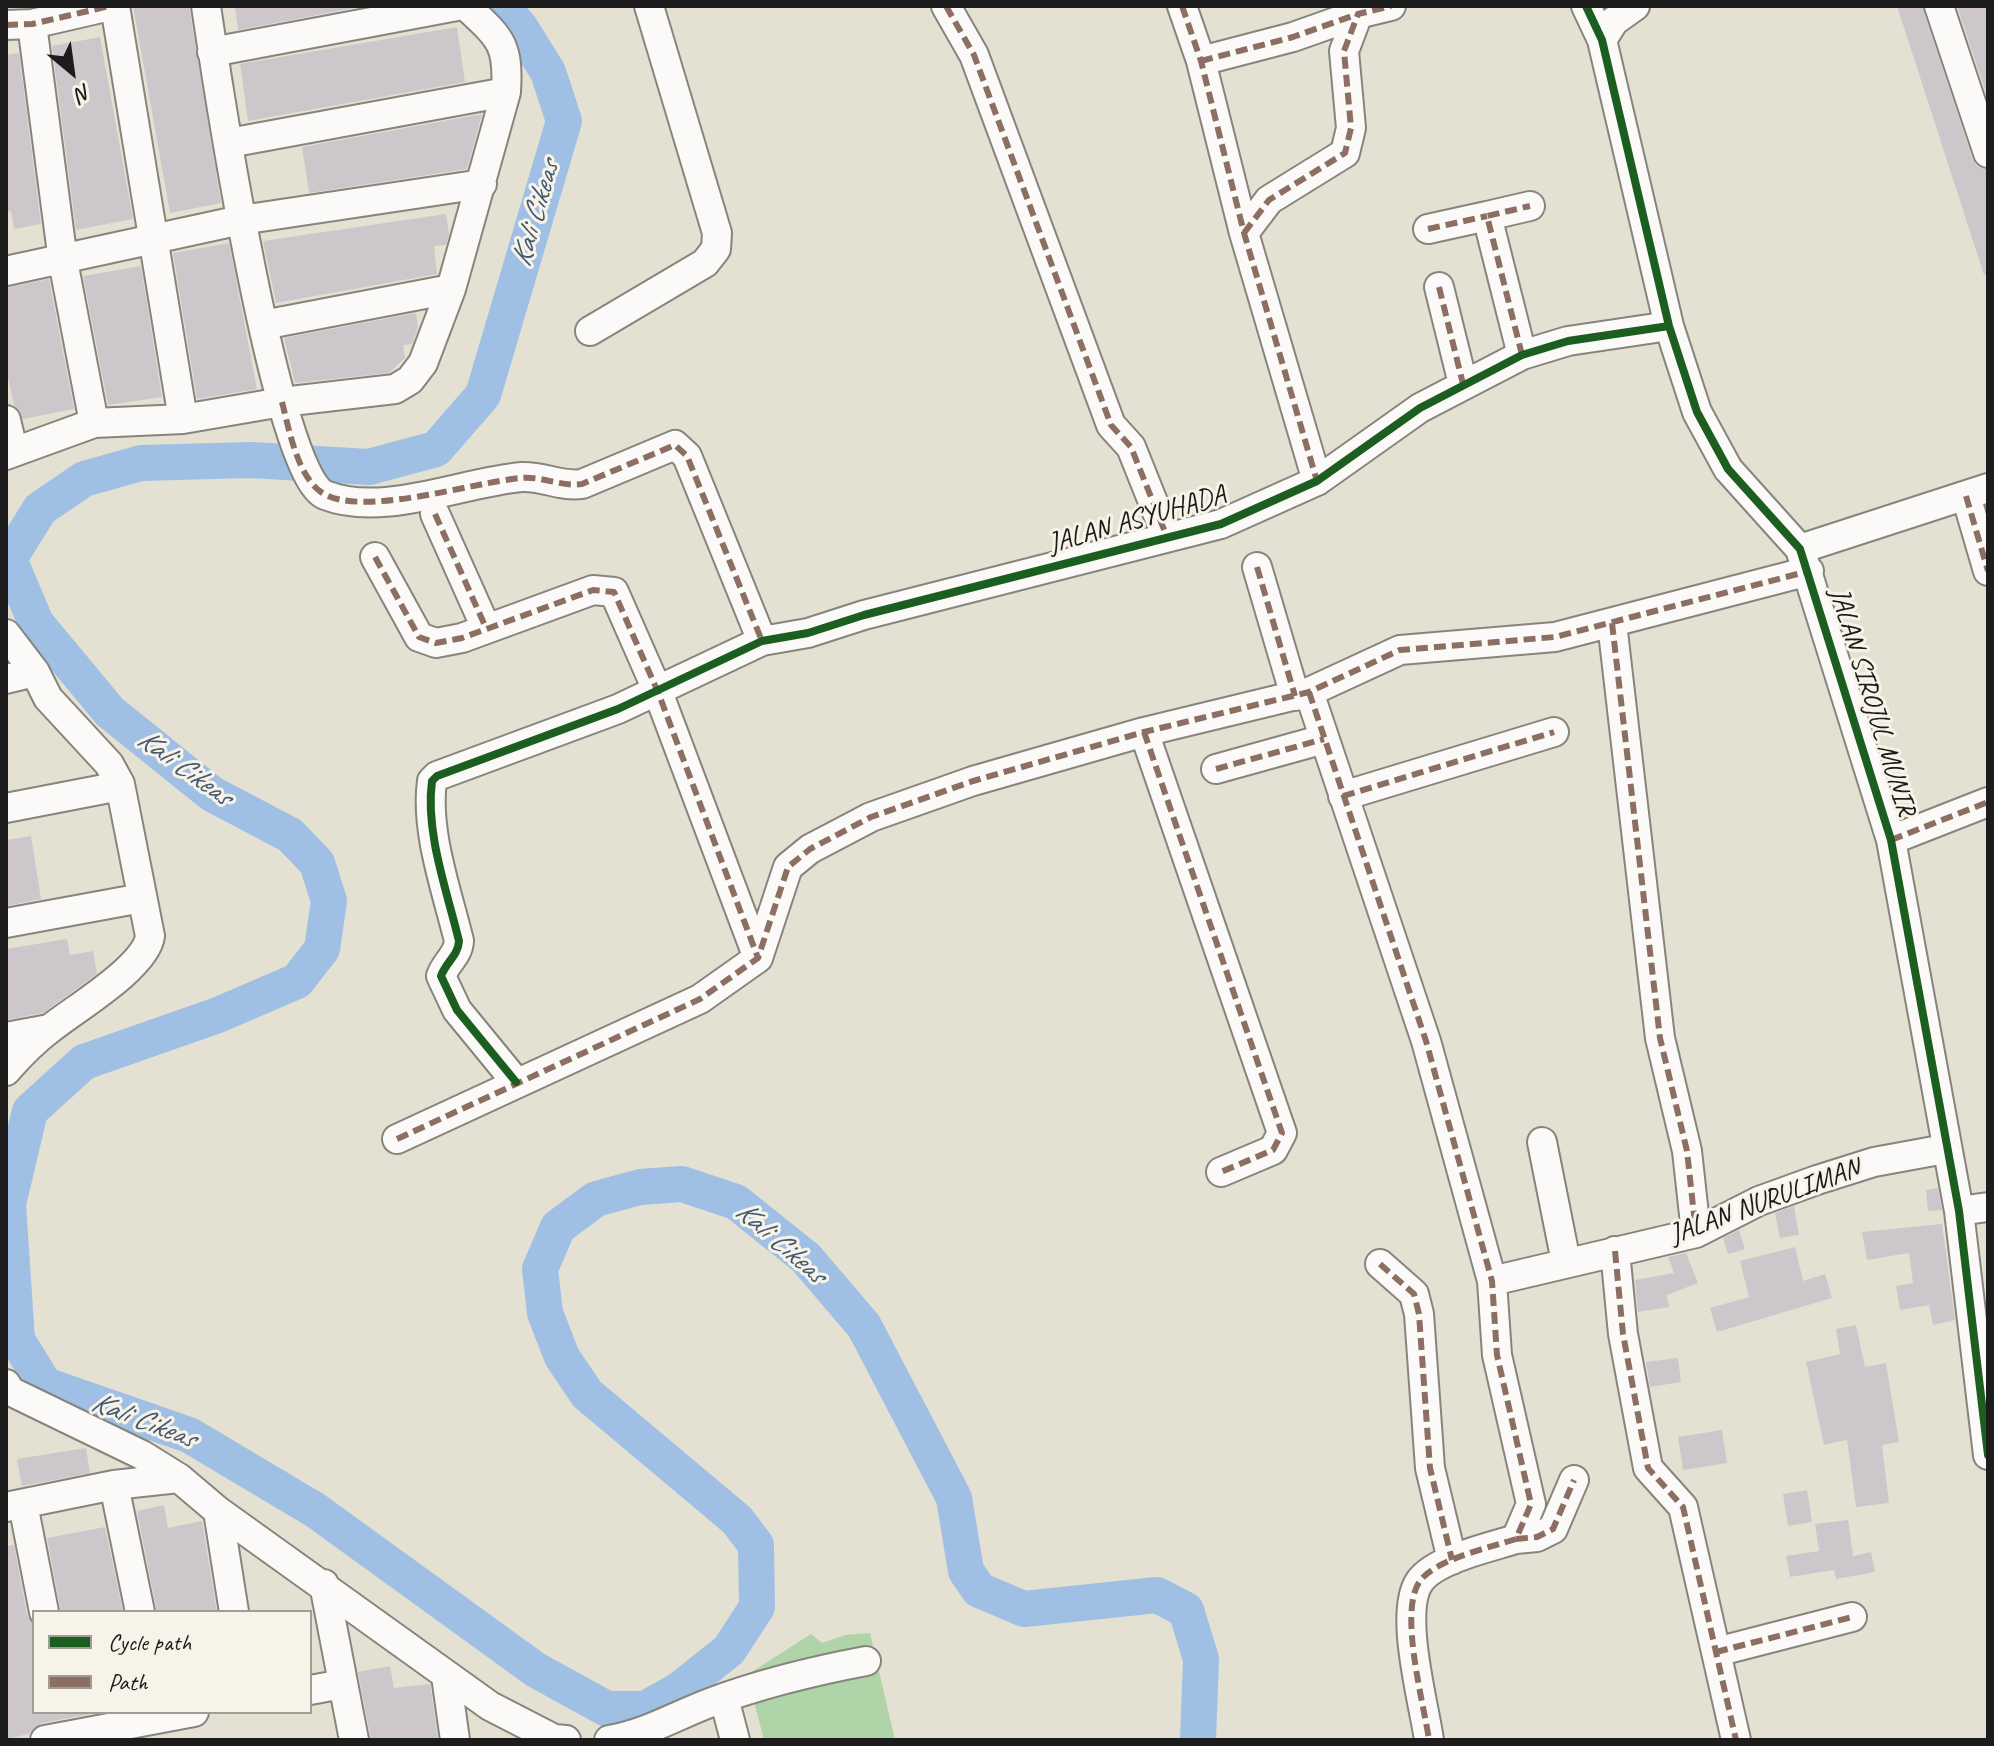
<!DOCTYPE html>
<html>
<head>
<meta charset="utf-8">
<style>
	body { margin:0 }
	#map { position:relative; width:1994px; height:1746px; overflow:hidden; background:#e4e1d2; font-family:Caveat,sans-serif }
	canvas { display:block }
	.frame { position:absolute; inset:0; border:8px solid #1c1c1c; pointer-events:none }
	.legend { position:absolute; left:32px; top:1610px; width:280px; height:104px; box-sizing:border-box; background:#f7f3e8; border:2px solid #9f9d96; margin:0; padding:10px 14px; list-style:none; font-size:24px; color:#1c1c1c }
	.legend li { display:flex; align-items:center; gap:16px; height:40px }
	.legend b { width:40px; border:2px solid #9f9d96 }
	.north { position:absolute; left:32px; top:32px; width:80px; height:80px; -webkit-text-stroke:6px #f7f3e8; paint-order:stroke; rotate:151deg; font-size:22px; font-weight:700; line-height:32px; text-align:center; color:#1c1c1c }
	.north::after { content:''; display:block; margin:auto; width:28px; height:36px; background:#1c1c1c; clip-path:polygon(50% 0,100% 100%,50% 72%,0 100%) }
</style>
</head>
<body>
<div id="map">
<canvas width="1994" height="1746"></canvas>
<div class="frame"></div>
<ul class="legend">
<li><b style="height:10px;background:#1b5e20"></b>Cycle path</li>
<li><b style="height:10px;background:#8d6e63"></b>Path</li>
</ul>
<div class="north">N</div>
</div>
<script>
const ctx = document.querySelector('canvas').getContext('2d');
ctx.lineJoin = 'round';
function fill(path, color) { ctx.fillStyle = color; ctx.fill(path, 'evenodd'); }
function stroke(path, color, width, dash) { ctx.strokeStyle = color; ctx.lineWidth = width; ctx.lineCap = dash ? 'butt' : 'round'; ctx.setLineDash(dash || []); ctx.stroke(path); }
function label(font, color, halo, rows, align = 'center') {
  ctx.font = font + ' Caveat,sans-serif'; ctx.lineWidth = 6; ctx.setLineDash([]); ctx.textBaseline = 'middle'; ctx.strokeStyle = halo; ctx.fillStyle = color; for (const [text, x, y, turn = 0] of rows) {
    ctx.save(); ctx.translate(x, y); ctx.rotate((+turn || 0) * Math.PI / 180); ctx.textAlign = isNaN(turn) ? turn : align; if (halo) ctx.strokeText(text, 0, 0); ctx.fillText(text, 0, 0); ctx.restore();
  }
}
const green = new Path2D(`
	M870,1633L895,1740H764L747,1675L811,1634L822,1643L845,1635Z`);
const river = new Path2D(`
	M501,6L520,27L548,72L564,121L483,395L436,449L369,467L251,460L141,463L84,479L40,509L9,559L36,623L110,712L212,794L290,835L317,863L329,901L322,949L297,981L218,1015L84,1062L30,1111L8,1204L17,1340L45,1385L189,1435L315,1510L536,1670L607,1709H645L679,1690L729,1650L757,1607L756,1545L737,1520L587,1394L562,1357L545,1313L540,1269L558,1227L596,1199L640,1187L682,1184L736,1202L806,1258L864,1326L954,1498L966,1571L979,1590L1024,1609L1157,1595L1186,1610L1201,1659L1198,1740`);
const building = new Path2D(`
	M133,6H189L221,203L170,213Z
	M235,6H365L238,30Z
	M1897,6H1922L1972,158L1977,166L1988,170V275H1984Z
	M1957,6H1988V99Z
	M457,27L465,82L248,121L240,64Z
	M100,37L133,219L76,230L52,46Z
	M19,53L41,224L14,229L11,211L6,212V55Z
	M482,114L467,169L309,193L302,147Z
	M446,214L449,234L446,245L434,246L437,274L276,303L263,241Z
	M229,243L257,389L197,399L173,253Z
	M141,266L162,397L108,405L83,276Z
	M49,279L74,409L23,419L14,405L6,368V288Z
	M416,313L418,328L412,344L403,345L405,358L389,373L295,383L284,338Z
	M31,836L41,899L6,906V840Z
	M67,939L70,955L93,951L97,974L43,1013L6,1020V949Z
	M1938,1188L1942,1210L1928,1211L1926,1190Z
	M1794,1206L1799,1235L1780,1238L1775,1213Z
	M1942,1224L1955,1320L1933,1325L1929,1305L1900,1310L1896,1286L1913,1283L1909,1253L1867,1260L1862,1232Z
	M1739,1230L1745,1249L1728,1254L1723,1238Z
	M1795,1247L1803,1281L1825,1274L1832,1298L1717,1332L1710,1308L1749,1297L1740,1261Z
	M1686,1253L1698,1283L1667,1295L1669,1307L1638,1312L1635,1280L1674,1273L1668,1257Z
	M1856,1325L1865,1367L1886,1363L1899,1442L1882,1445L1889,1503L1856,1507L1847,1440L1824,1445L1806,1362L1840,1354L1836,1329Z
	M1678,1358L1681,1382L1650,1387L1646,1362Z
	M1722,1430L1727,1463L1683,1470L1678,1437Z
	M86,1448L90,1473L22,1486L17,1459Z
	M1807,1490L1812,1522L1788,1526L1783,1494Z
	M164,1505L168,1528L202,1521L217,1612H157L137,1511Z
	M1848,1520L1853,1556L1871,1552L1875,1572L1836,1579L1834,1570L1790,1577L1786,1556L1819,1551L1815,1524Z
	M105,1527L123,1612H61L47,1538Z
	M14,1545L27,1615L34,1625V1712H102L42,1723L29,1734L6,1739V1546Z
	M390,1666L394,1688L430,1684L438,1740H371L358,1672Z`);
const minor = new Path2D(`
	M115,6L183,419
	M206,6C216,74 276,475 325,495C383,518 462,482 522,477C543,476 561,487 582,484L675,445L687,456L762,641
	M946,6L974,55L1111,425L1131,447L1167,537
	M1182,6L1201,61L1244,233L1317,481
	M1586,6L1602,40L1669,326L1697,412L1728,469L1800,549L1891,840L1959,1211L1988,1455
	M1939,6L1988,153
	M32,24L63,261L94,423
	M6,25L32,24L110,6
	M1602,40L1614,21L1635,6
	M212,52L457,6
	M1201,61L1293,37L1358,14
	M229,143L506,92
	M1428,229L1487,216
	M1244,233L1269,200L1345,153L1351,128L1344,51L1358,14L1391,6
	M6,271L241,220L482,184
	M1439,287L1463,384
	M263,325L451,289
	M590,331L705,263L716,249L717,233L649,6
	M1522,355L1487,216L1530,206
	M6,420L13,450
	M6,455L94,423L183,419L282,402L395,389L410,380L423,363L451,289L506,92C509,43 500,38 466,6
	M1966,496L1988,571
	M435,514L486,628
	M1800,549L1988,488
	M375,557L419,637L436,643L462,638L593,590L614,592L658,692L758,958
	M1257,567L1295,696
	M1612,623L1660,1038L1687,1151L1696,1233
	M6,634L35,672L48,698L109,764L120,784L150,936C146,967 76,1008 51,1028C35,1040 19,1056 6,1071
	M6,679L35,672
	M1309,692L1426,1041L1492,1281L1497,1355L1531,1504L1516,1539C1491,1547 1436,1559 1420,1581C1398,1611 1424,1704 1429,1740
	M1144,732L1282,1133L1273,1150L1221,1172
	M1216,769L1324,739
	M1343,796L1554,732
	M6,808L120,786
	M1891,840L1988,802
	M6,923L142,898
	M6,1037L49,1029
	M516,1082L457,1010L441,976C446,962 458,956 459,941C447,891 425,832 432,781L437,776L618,709L762,641L808,633L864,615L1221,524L1317,481L1420,408L1522,355L1568,341L1669,326
	M397,1139L700,999L758,958L788,867L810,849L871,817L973,781L1144,732L1309,692L1400,650L1555,637L1809,571
	M1542,1142L1566,1262
	M1959,1211L1988,1207
	M1615,1251L1623,1334L1648,1468L1683,1507L1736,1740
	M1380,1264L1414,1294L1419,1314L1430,1468L1452,1560
	M1492,1281L1696,1233L1759,1201L1817,1180L1874,1162L1945,1149
	M6,1384L10,1391L142,1455L179,1478L218,1511L490,1706L554,1739L566,1740
	M114,1485L140,1612
	M23,1504L44,1612
	M6,1507L114,1485L179,1478
	M218,1511L234,1612
	M1516,1539L1537,1537L1553,1529L1574,1480
	M324,1584L354,1740
	M1716,1652L1852,1617
	M446,1676L455,1740
	M310,1690L343,1684
	M724,1698L735,1740
	M45,1740L194,1712
	M609,1740C646,1734 677,1715 712,1702C763,1683 813,1671 866,1661`);
const quiet = new Path2D(`
	M946,6L974,55L1111,425L1131,447L1167,537
	M1182,6L1201,61L1244,233L1317,481
	M6,25L32,24L110,6
	M1201,61L1293,37L1358,14
	M1428,229L1487,216
	M1244,233L1269,200L1345,153L1351,128L1344,51L1358,14L1391,6
	M1439,287L1463,384
	M1522,355L1487,216L1530,206
	M282,402C289,429 297,475 321,492C360,519 473,482 521,478C542,476 561,487 582,484L675,445L687,456L762,641
	M1966,496L1988,571
	M435,514L486,628
	M375,557L419,637L436,643L462,638L593,590L614,592L658,692L758,958
	M1257,567L1295,696
	M1612,623L1660,1038L1687,1151L1696,1233
	M1309,692L1426,1041L1492,1281L1497,1355L1531,1504L1516,1539C1491,1547 1436,1559 1420,1581C1398,1611 1424,1704 1429,1740
	M1144,732L1282,1133L1273,1150L1221,1172
	M1216,769L1324,739
	M1343,796L1554,732
	M1891,840L1988,802
	M397,1139L700,999L758,958L788,867L810,849L871,817L973,781L1144,732L1309,692L1400,650L1555,637L1809,571
	M1615,1251L1623,1334L1648,1468L1683,1507L1736,1740
	M1380,1264L1414,1294L1419,1314L1430,1468L1452,1560
	M1516,1539L1537,1537L1553,1529L1574,1480
	M1716,1652L1852,1617`);
const cycleway = new Path2D(`
	M1586,6L1602,40L1669,326L1697,412L1728,469L1800,549L1891,840L1959,1211L1988,1455
	M516,1082L457,1010L441,976C446,962 458,956 459,941C447,891 425,832 432,781L437,776L618,709L762,641L808,633L864,615L1221,524L1317,481L1420,408L1522,355L1568,341L1669,326`);
const streetNames = [
	["JALAN ASYUHADA",1137,520,-16],
	["JALAN SIROJUL MUNIR",1872,702,73],
	["JALAN NURULIMAN",1765,1202,-20]
];
const waterNames = [
	["Kali Cikeas",536,214,-74],
	["Kali Cikeas",184,768,36],
	["Kali Cikeas",780,1243,41],
	["Kali Cikeas",143,1421,21]
];
fill(green, '#afd4a7');
stroke(river, '#9fc0e4', 36);
fill(building, '#cdc7cc');
stroke(minor, '#86857d', 32);
stroke(minor, '#fbfaf8', 28);
stroke(quiet, '#8d6e63', 6, [12, 6]);
stroke(cycleway, '#1b5e20', 8);
label('28px', '#1c1c1c', '#f7f3e8', streetNames);
label('italic 30px', '#44586f', '#f7f3e8', waterNames);
</script>
</body>
</html>
